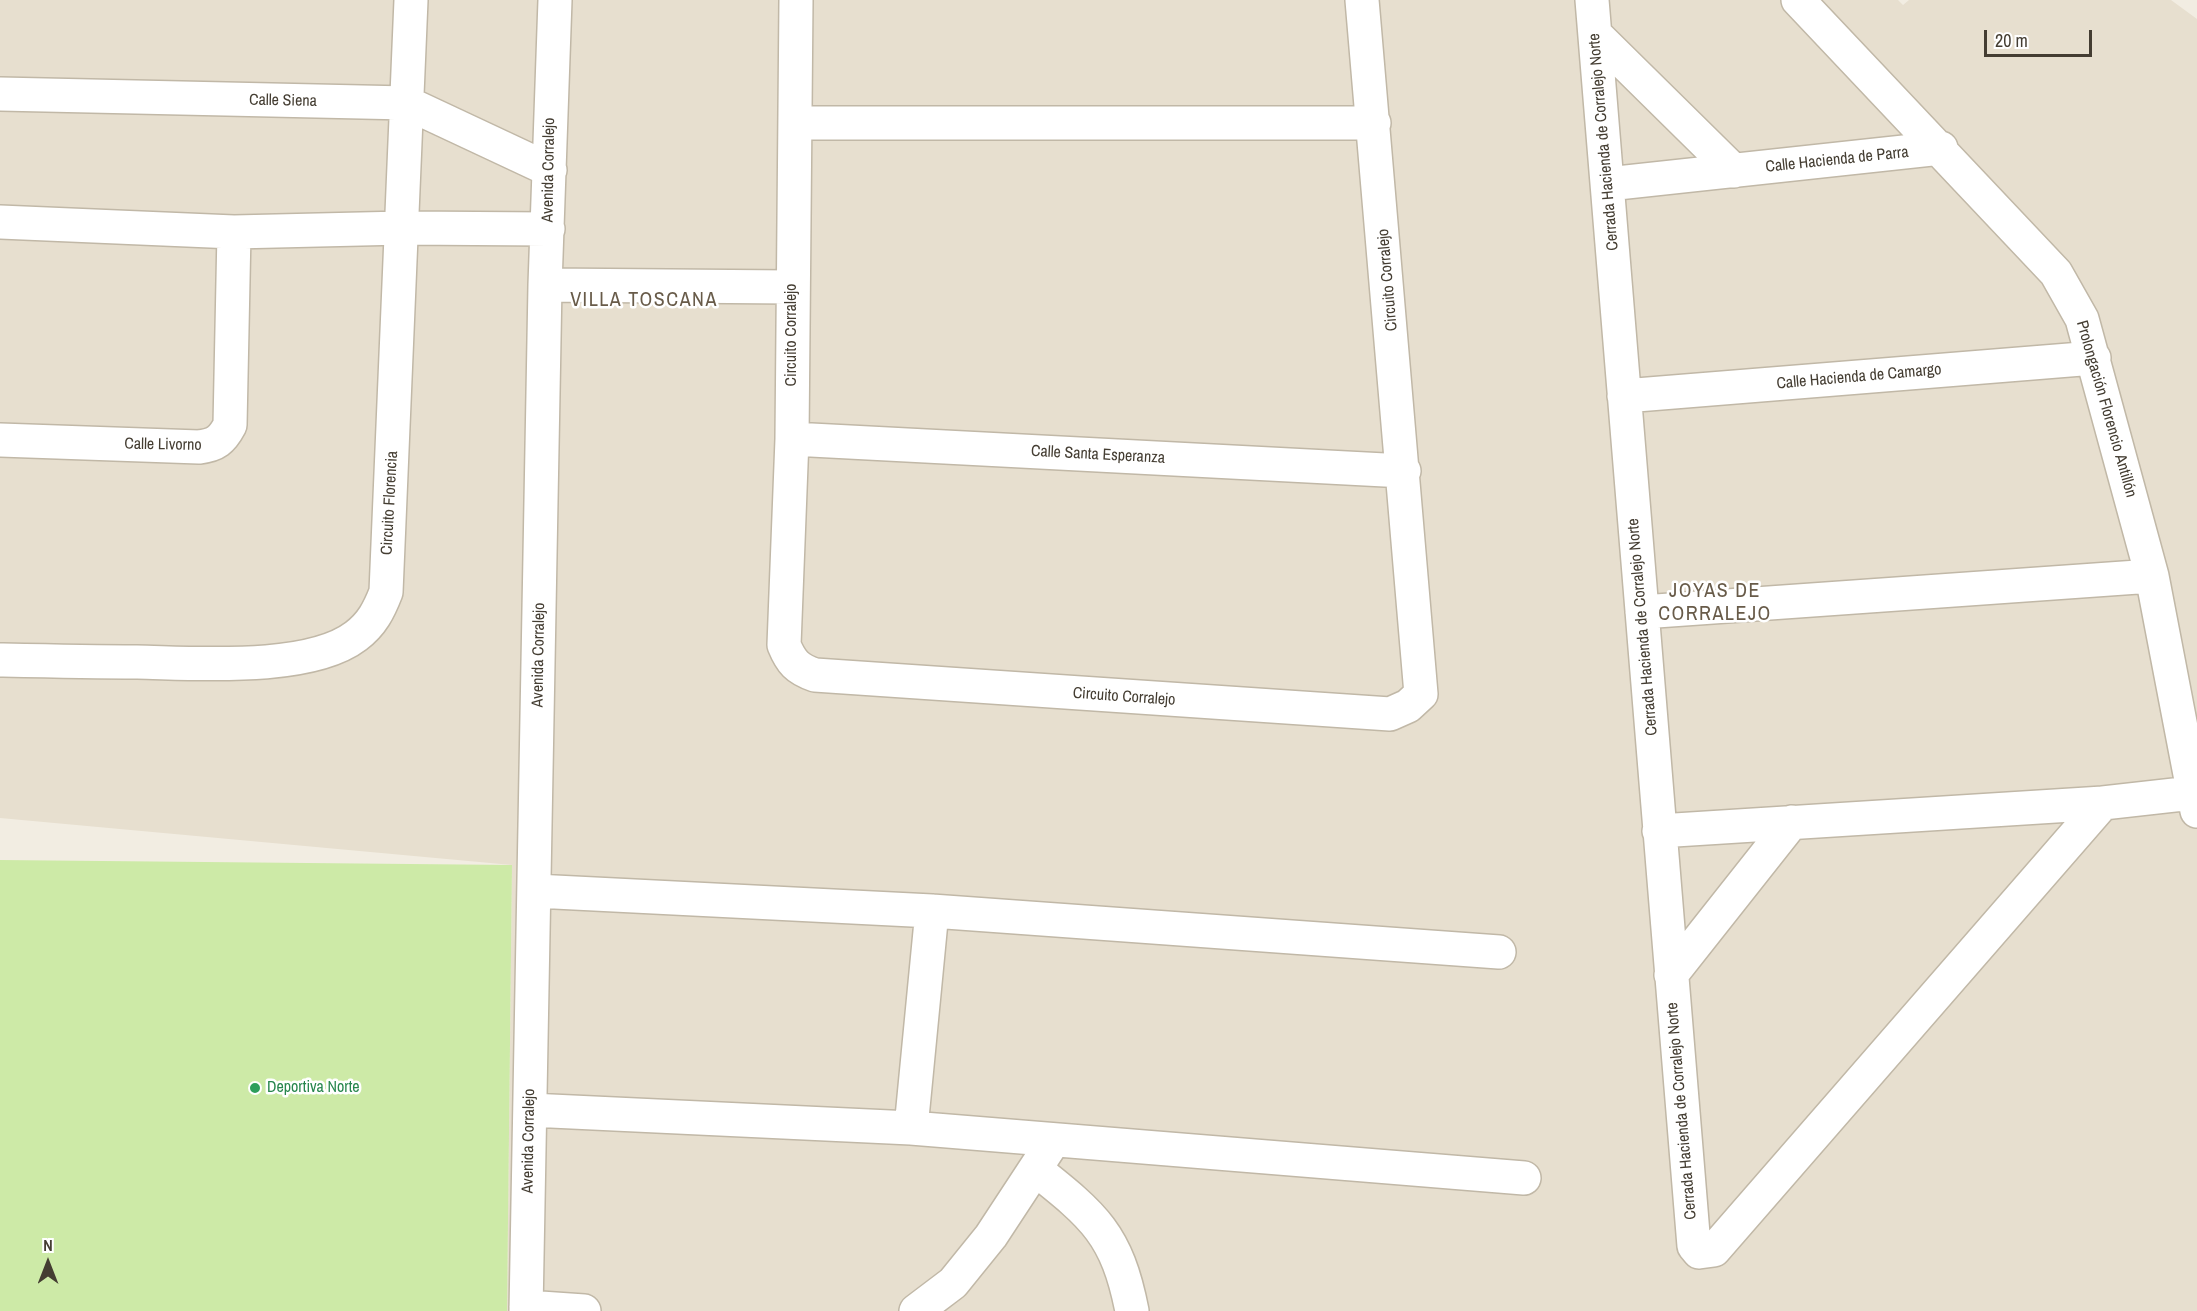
<!DOCTYPE html>
<html>
<head>
<meta charset="utf-8">
<style>
	body { margin:0 }
	#map { position:relative; width:2197px; height:1311px; overflow:hidden; background:#f2ede2; font-family:"Archivo Narrow",sans-serif }
	canvas { display:block }
	.north { position:absolute; left:18px; top:1233px; width:60px; height:60px; -webkit-text-stroke:4px #fff; paint-order:stroke; rotate:0deg; font-size:16px; font-weight:700; line-height:24px; text-align:center; color:#443d32 }
	.north::after { content:''; display:block; margin:auto; width:21px; height:27px; background:#443d32; clip-path:polygon(50% 0,100% 100%,50% 72%,0 100%) }
	.scale { position:absolute; left:1984px; top:30px; width:108px; height:27px; box-sizing:border-box; border:3px solid #443d32; border-top:0; padding-left:8px; font-size:18px; line-height:21px; white-space:nowrap; color:#443d32; -webkit-text-stroke:4px #fff; paint-order:stroke }
</style>
</head>
<body>
<div id="map">
<canvas width="2197" height="1311"></canvas>
<div class="north">N</div>
<div class="scale">20 m</div>
</div>
<script>
const ctx = document.querySelector('canvas').getContext('2d');
ctx.lineJoin = 'round';
function fill(path, color) { ctx.fillStyle = color; ctx.fill(path, 'evenodd'); }
function stroke(path, color, width, dash) { ctx.strokeStyle = color; ctx.lineWidth = width; ctx.lineCap = dash ? 'butt' : 'round'; ctx.setLineDash(dash || []); ctx.stroke(path); }
function label(font, color, halo, rows, align = 'center') {
  ctx.font = font + ' "Archivo Narrow",sans-serif'; ctx.lineWidth = 5; ctx.setLineDash([]); ctx.textBaseline = 'middle'; ctx.strokeStyle = halo; ctx.fillStyle = color; for (const [text, x, y, turn = 0] of rows) {
    ctx.save(); ctx.translate(x, y); ctx.rotate((+turn || 0) * Math.PI / 180); ctx.textAlign = isNaN(turn) ? turn : align; if (halo) ctx.strokeText(text, 0, 0); ctx.fillText(text, 0, 0); ctx.restore();
  }
}
const residential = new Path2D(`
	M0,0H1898L1903,5L1909,0H2171L2197,19V1311H507L512,865L0,818Z`);
const green = new Path2D(`
	M0,860L512,865L507,1311H0Z`);
const minor = new Path2D(`
	M796,0L792,439L784,645C791,662 797,669 815,675L1390,714L1408,706L1421,694L1362,0
	M1592,0L1694,1246L1699,1252L1714,1250L2103,803L2192,793
	M1798,0L2056,273L2082,319L2152,576L2197,811
	M1596,35L1734,171
	M0,94L407,103L550,170
	M796,123H1374
	M1608,184L1941,148
	M0,222L234,232L403,228L548,229
	M545,285L792,287
	M1624,396L2094,358
	M792,439L1404,471
	M0,440L199,447C216,445 222,440 230,425L234,232
	M1642,612L2152,576
	M0,660C46,661 91,662 137,662C195,663 309,672 356,636C372,624 379,610 386,592L411,0
	M1659,831L2103,803
	M535,891L932,911L1499,952
	M1671,975L1792,822
	M530,1110L911,1128L932,911
	M911,1128L1524,1178
	M1035,1169C1094,1216 1117,1234 1132,1311
	M526,1307L584,1311
	M526,1311L545,285L555,0
	M916,1311L953,1283L991,1236L1054,1140`);
const markers = [
	[255,1088,6,"#2e9e5b"]
];
const streetNames = [
	["Calle Siena",283,101,1],
	["Cerrada Hacienda de Corralejo Norte",1604,142,-95],
	["Calle Hacienda de Parra",1837,160,-6],
	["Avenida Corralejo",549,170,-89],
	["Circuito Corralejo",1388,280,-95],
	["Circuito Corralejo",792,335,-90],
	["Calle Hacienda de Camargo",1859,377,-5],
	["Prolongación Florencio Antillón",2106,409,74],
	["Calle Livorno",163,445,1],
	["Calle Santa Esperanza",1098,455,3],
	["Circuito Florencia",390,503,-87],
	["Cerrada Hacienda de Corralejo Norte",1643,627,-95],
	["Avenida Corralejo",539,655,-89],
	["Circuito Corralejo",1124,697,4],
	["Cerrada Hacienda de Corralejo Norte",1682,1111,-95],
	["Avenida Corralejo",529,1141,-89]
];
const leisureNames = [
	["Deportiva Norte",267,1088]
];
const quarterNames = [
	["VILLA TOSCANA",644,301],
	["JOYAS DE",1715,592],
	["CORRALEJO",1715,615]
];
fill(residential, '#e7dfcf');
fill(green, '#cdeaa7');
stroke(minor, '#c1b8a7', 36);
stroke(minor, '#fff', 33);
for (const [x, y, r, color] of markers) { const dot = new Path2D(); dot.arc(x, y, r, 0, 2 * Math.PI); ctx.fillStyle = color; ctx.fill(dot); stroke(dot, '#fff', 2); }
label('16px', '#443d32', '#fff', streetNames);
label('16px', '#27864d', '#fff', leisureNames, 'left');
ctx.letterSpacing = '1.5px';
label('20px', '#685b49', '#fff', quarterNames);
ctx.letterSpacing = '0px';
</script>
</body>
</html>
